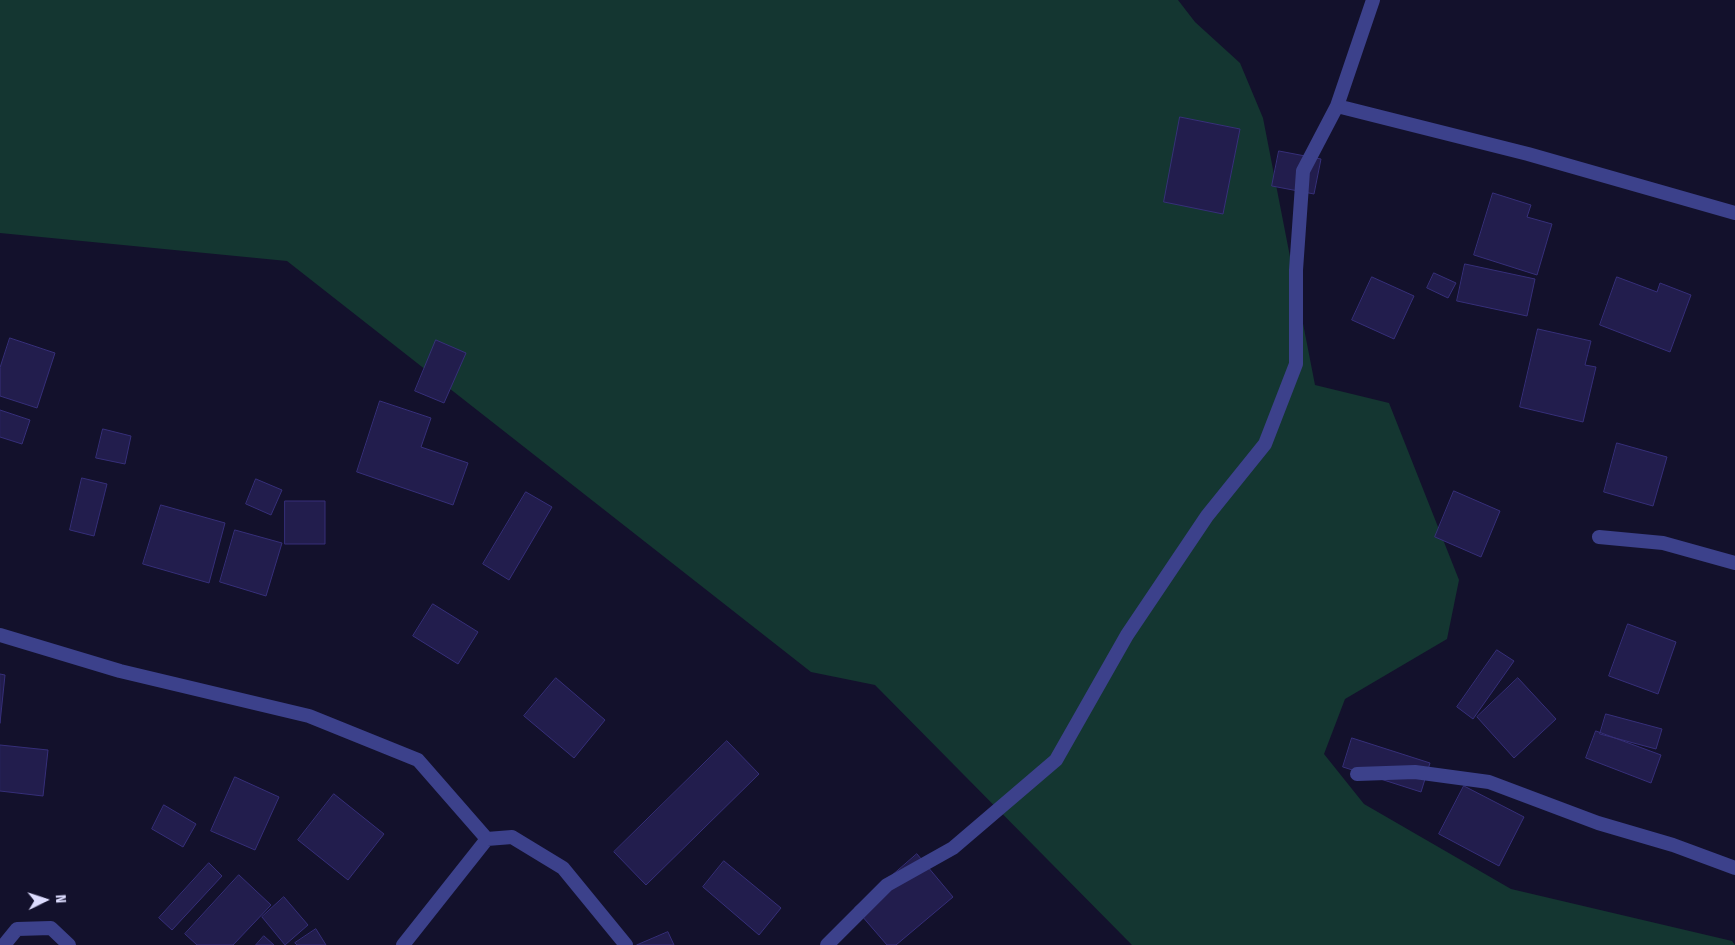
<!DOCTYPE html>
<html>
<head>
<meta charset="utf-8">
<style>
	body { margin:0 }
	#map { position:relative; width:1735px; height:945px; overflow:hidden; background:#13112c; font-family:"Fira Sans Condensed",sans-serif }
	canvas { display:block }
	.north { position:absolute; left:20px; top:875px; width:50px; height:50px; -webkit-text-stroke:4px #13112c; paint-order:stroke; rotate:86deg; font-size:14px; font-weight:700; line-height:20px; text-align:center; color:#dddcff }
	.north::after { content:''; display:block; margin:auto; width:18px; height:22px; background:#dddcff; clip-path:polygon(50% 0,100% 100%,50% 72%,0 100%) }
</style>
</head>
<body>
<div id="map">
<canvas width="1735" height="945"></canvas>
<div class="north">N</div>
</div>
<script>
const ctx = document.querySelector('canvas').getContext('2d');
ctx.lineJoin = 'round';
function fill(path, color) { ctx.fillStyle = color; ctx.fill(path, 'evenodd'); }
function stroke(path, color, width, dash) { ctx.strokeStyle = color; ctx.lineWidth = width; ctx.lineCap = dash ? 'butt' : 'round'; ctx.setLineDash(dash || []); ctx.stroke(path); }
const green = new Path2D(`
	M0,0H1178L1195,22L1240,63L1263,118L1315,385L1389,403L1459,580L1447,639L1345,699L1324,754L1364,804L1511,889L1732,941L1735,945H1132L875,685L811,672L287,261L0,233Z`);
const building = new Path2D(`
	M1180,117L1240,129L1223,214L1164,202Z
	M1279,151L1321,159L1314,194L1272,186Z
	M1493,193L1531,205L1527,217L1552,224L1537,275L1474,255Z
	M1465,264L1535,279L1527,316L1457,301Z
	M1434,273L1456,283L1448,298L1427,288Z
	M1372,277L1414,296L1394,339L1352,320Z
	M1617,277L1657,292L1660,283L1691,295L1670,352L1600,325Z
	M1538,329L1591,341L1585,365L1596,367L1583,422L1520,407Z
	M10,338L55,353L37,408L0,396V368Z
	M436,340L466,353L444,403L415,391Z
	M380,401L431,418L421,447L468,463L453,505L357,472Z
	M0,410L30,420L22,444L0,437Z
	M103,429L131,436L125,464L96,458Z
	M1617,443L1667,457L1653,506L1604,492Z
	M82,478L107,484L94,536L70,530Z
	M256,479L282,490L271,515L246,504Z
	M1454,491L1500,511L1481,557L1435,537Z
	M526,492L552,507L509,580L483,564Z
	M285,501H325V544H285Z
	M161,505L225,523L209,583L143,564Z
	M235,530L282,543L266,596L220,582Z
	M433,604L478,632L458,664L413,636Z
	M1628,624L1676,642L1658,694L1609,676Z
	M1497,650L1514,661L1473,719L1457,707Z
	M0,674L5,675L0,723Z
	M556,678L605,720L574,758L524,716Z
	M1518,678L1556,719L1514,758L1477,717Z
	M1606,714L1662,729L1656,749L1600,734Z
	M1596,731L1661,755L1651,783L1586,758Z
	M1352,738L1430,763L1421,792L1343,767Z
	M727,741L759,774L646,885L614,852Z
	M0,745L48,750L43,796L0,791Z
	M235,777L279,797L255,850L211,831Z
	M1464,786L1524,817L1499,866L1439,834Z
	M334,794L384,834L348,880L298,840Z
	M164,805L196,824L183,847L152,829Z
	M917,854L953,897L896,945H887L855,908Z
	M724,861L781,908L759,935L703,887Z
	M209,863L222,876L172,930L159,918Z
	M239,875L271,905L233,945H197L185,934Z
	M284,897L308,925L285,945L262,917Z
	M316,929L326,945H297L295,943Z
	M668,932L674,945H637Z
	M264,936L274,945H256Z`);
const minor = new Path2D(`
	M1337,106L1528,154L1735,213
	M1599,537L1663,543L1735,563
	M0,635L120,671L309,716L418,760L487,839
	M1357,774L1415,772L1489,782L1598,823L1673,845L1735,868
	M4,945L17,929L51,928L69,945
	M403,945L487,839L512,837L563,868L626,945
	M827,945L887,885L953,848L1056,760L1127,635L1207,516L1265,444L1296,364V270L1303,171L1337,106L1373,0`);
fill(green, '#143631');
fill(building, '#221d4d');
stroke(building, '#362f79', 1);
stroke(minor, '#3c418b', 14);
</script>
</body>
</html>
